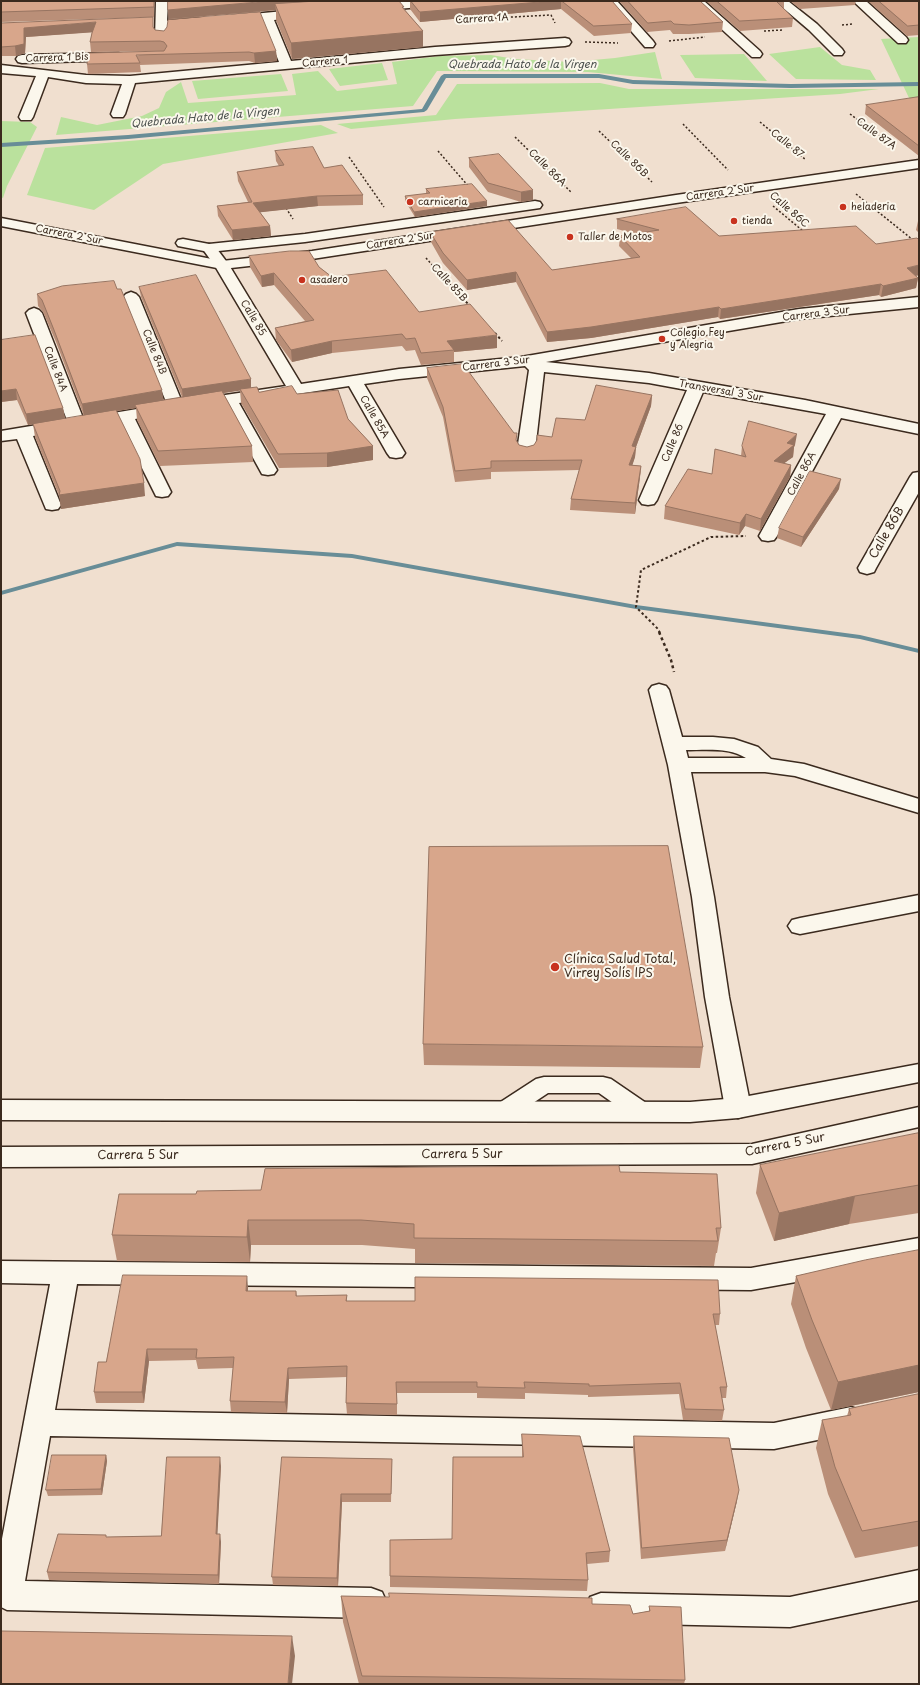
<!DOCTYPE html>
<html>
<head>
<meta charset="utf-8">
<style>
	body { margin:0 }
	#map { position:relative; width:920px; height:1685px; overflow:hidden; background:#f0dfcf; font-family:"Playpen Sans",sans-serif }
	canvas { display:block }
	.frame { position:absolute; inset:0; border:2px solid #3b2a1e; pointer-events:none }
</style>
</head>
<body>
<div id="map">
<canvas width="920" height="1685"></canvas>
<div class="frame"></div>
</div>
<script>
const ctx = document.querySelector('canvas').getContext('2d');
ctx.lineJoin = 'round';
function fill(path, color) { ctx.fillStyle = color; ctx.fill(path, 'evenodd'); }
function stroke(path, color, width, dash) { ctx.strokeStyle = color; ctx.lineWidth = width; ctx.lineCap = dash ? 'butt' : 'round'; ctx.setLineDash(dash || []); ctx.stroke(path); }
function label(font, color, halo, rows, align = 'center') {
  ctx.font = font + ' "Playpen Sans",sans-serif'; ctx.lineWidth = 4; ctx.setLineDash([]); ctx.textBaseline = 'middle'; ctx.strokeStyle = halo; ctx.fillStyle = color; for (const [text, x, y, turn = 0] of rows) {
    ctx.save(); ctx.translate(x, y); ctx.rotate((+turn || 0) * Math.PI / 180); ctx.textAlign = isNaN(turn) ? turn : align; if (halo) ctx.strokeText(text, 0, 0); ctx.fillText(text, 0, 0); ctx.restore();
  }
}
const green = new Path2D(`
	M919,37V100H910L881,39Z
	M820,47L842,65L870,70L876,80L796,79L769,54Z
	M655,52L662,79L588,72L437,71L413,106L56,135L61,117L97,125L142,116L159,108L166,92L181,82L188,103L296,95L292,74L318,71L337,91L397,84L392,62L440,56L491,55L515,59L571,62L615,58Z
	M744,54L767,81L695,78L680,55Z
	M382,63L388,80L340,86L329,69Z
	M281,74L288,91L198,99L192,81Z
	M600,83L629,89H879L840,94L455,119L351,129L337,124L436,115L457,84Z
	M1,121L30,122L37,127L7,186L3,198L1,197Z
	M321,125L338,133L163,164L94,210L27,195L45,148Z`);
const stream = new Path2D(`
	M444,74H599L633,80L791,84L919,82V86L791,88L633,84L599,78H446L427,110L424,112L128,139L1,147V143L128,135L422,109L441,76Z
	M177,542L352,554L636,605L860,635L919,649V653L860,639L636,609L352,558L177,546L1,595V591Z`);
const pathFar2 = new Path2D(`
	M455,20L551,15L555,23
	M842,25L853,24
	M764,31L783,30
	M669,41L705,37
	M585,42L618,43
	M850,114L893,146
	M760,122L806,160
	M683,124L728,170
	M599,131L652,182
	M515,137L572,193
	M438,151L469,187
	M349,157L384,207
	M856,194L913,240
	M773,206L803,231
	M286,208L293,219
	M612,230L621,240
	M426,258L443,277`);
const pathFar1 = new Path2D(`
	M442,276L470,306
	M495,333L502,341
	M660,633L658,629L636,607L641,570L711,537L746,536`);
const path = new Path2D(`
	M659,632L671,660L674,672`);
const lane = new Path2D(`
	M544,1077H603L611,1079L649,1105L652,1111L649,1117L641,1119L633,1117L599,1093H548L512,1117L504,1119L496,1117L493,1111L496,1105L536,1079Z`);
const street = new Path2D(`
	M156,1H168L167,21L198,18L202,19L204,22L202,25L198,26L167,28V40L165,43H157L155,40Z
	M403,1H452L450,3L446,5L372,11L368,9L366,7L368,5L372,3Z
	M605,1H617L653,41L655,44L653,47H645Z
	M691,1H704L760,51L762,54L760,57H752Z
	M775,1H788L817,24L842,49L844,52L842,55H834L809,30Z
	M853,1H866L906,37L908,40L906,43H898Z
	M305,9L309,10L311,13L309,16L274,20L291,61L435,47L565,38L569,39L571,42L569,45L565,46L435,55L135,83L125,114L123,117H113L111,114L122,84L86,83L48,77L33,117L31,120H21L19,117L36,76L1,73V65L86,75L130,76L279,62L263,21L232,24L228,23L226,20L228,17L232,16Z
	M118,53L122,54L124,57L122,60L22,63L18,62L16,59L18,56L22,55Z
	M209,244L214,245L229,265L301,384L399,369L521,357L799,309L919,297V307L799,319L546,362L649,373L805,400L919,424V434L841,418L777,536L774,540L768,541L762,540L759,536L826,414L703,392L657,500L654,504L648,505L642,504L639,500L687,390L649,383L544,372L535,451L532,455L526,456L520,455L517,451L529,370L525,366L399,379L364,384L405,453L402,457L396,458L390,457L387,453L349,386L239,403L277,470L274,474L268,475L262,474L224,405L198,409L192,408L190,404L192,400L198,399L286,386L215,266L202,248L204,245Z
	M131,292L136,294L139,297L184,407L182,411C167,414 151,416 135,419L171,492L168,496L162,497L156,496L119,422L33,436L61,505L58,509L52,510L46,509L17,439L1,441V431L67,420L26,313L29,310L34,308L39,310L42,313L83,418L167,404L123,297L126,294Z
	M919,472V492L876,568L874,572L867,574L860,572L858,568L910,477L913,473Z
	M659,684L666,686L669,690L682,737H713L734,739L758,747L771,759L804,764L919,799V813L795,776L765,772H691L714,897L729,997L751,1108L747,1115L738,1118L729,1115L725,1108L705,997L692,897L668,765L649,690L652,686ZM686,750C705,750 729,747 746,758H688Z
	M919,895V911L800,934L792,932L788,926L792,920L800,918Z
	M919,1238V1260L751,1290L77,1284L55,1410L774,1423L851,1407L861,1411L866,1420L861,1429L851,1433L774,1449L50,1436L25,1581L371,1588L382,1592L387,1603L382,1614L371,1618L7,1610L1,1607V1544L50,1284L1,1283V1261L751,1268Z
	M919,1570V1600L790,1627L601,1623L590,1619L585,1608L590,1597L601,1593L790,1597Z`);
const secondary = new Path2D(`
	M919,160V168L676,203L312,259L222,269L1,226V218L222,261L312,251L676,195Z
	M535,201L540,202L542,205L540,208L305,242L209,252L178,246L176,243L178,240L183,239L209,244L305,234Z
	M919,1064V1082L738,1118L690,1122L1,1120V1100L690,1102L738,1098Z
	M919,1107V1127L752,1164L1,1167V1147L752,1144Z`);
const wall = new Path2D(`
	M1,1H154V17L1,22Z
	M168,1L404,9L423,31V47L292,59L276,20V10L169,19L168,10Z
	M410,1H612L632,24L631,33L594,36L561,9L420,22L410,9Z
	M619,1H700L723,22L722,32L689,34H673L670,30L647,32Z
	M706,1H784V9L793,18L792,27L740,31Z
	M790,1H856L855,5L800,9Z
	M868,1H919V35L907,36Z
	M1,23L154,28L155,30L276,51L277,61L255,63L249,61L140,65L141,72L88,74L87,64L163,51L91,52L90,42L92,32L26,37L25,53L16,56H1Z
	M919,97V156L865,114L866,105Z
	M275,151L324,168L363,195V205L318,206L260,212L270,226L271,236L233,240L218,216L217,206L248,202L238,181L237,172L279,166L276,161Z
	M469,158L533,200L521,202L488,192L469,167Z
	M426,189L487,206L415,217L405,201V196L426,194Z
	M617,219L719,236L876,244L919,275L916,276L918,278L916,288L881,297L879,295L720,319L718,317L591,338L547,342L516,282L467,290L443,263L431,242L430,232L552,270L631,258L619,246L620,236L635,234L617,229Z
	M918,221H919V233L916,230Z
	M249,256L319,267L332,277L419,312L497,348L454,352V362L421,365L415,350L406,351L402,346L332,353L292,362L276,340L275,328L305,321L274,285L262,287L250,267Z
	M139,287L251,388L259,392L297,394L348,419L373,446V460L327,467L279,468L241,403L240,390L223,393L252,446L253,462L160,466L137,420L136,408L117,411L145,496L61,509L60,498L35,437L33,424L28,425L17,400L1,402V340L63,408L65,419L84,416L56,342L43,312L38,306L37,294L164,400L182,397L141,297Z
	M427,368L517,441L519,445L527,447L534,445L552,437L585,420L652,395L651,406L636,447L635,457L632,465L641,466L640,477L635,514L570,510L571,499L579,470L491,472V479L455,482L443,417L427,378Z
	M795,445L794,447L793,457L784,463L791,465L790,477L760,531L745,526L739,535L664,519L665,506L741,456L742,446Z
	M839,489L801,547L777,538L779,528Z
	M423,1044L703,1047L700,1068L424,1065Z
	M919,1133V1213L849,1224L774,1241L756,1193L760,1165Z
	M620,1172L721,1228L717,1253H716L714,1266L415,1263V1249L362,1245H251L250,1262L117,1261L112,1235L196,1194Z
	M919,1250V1392L831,1410L806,1348L791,1304L796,1276Z
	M248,1287V1291H296L297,1296L347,1295V1301L720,1314L719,1325H715L727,1387L726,1398H722L724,1410L722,1421L683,1420L679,1394L588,1397V1395L525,1393V1399L477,1398V1393H397V1415L347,1414L346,1403L347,1377L289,1379L287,1413L231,1412L230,1401L233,1368L198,1369L196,1360L149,1361L144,1403H96L94,1392L106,1362Z
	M919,1394V1546L855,1558L828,1494L816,1448L822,1420L847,1416L849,1409Z
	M522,1434L610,1551L609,1562L587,1564L588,1580L587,1591L390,1587V1576L452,1539L522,1457Z
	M634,1436L737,1501L725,1551L641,1559L633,1448Z
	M106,1455L107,1461L102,1495L48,1496L46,1490Z
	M282,1457L392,1459L391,1502H342L338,1586L273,1585L272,1577Z
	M221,1466L217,1534L221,1542L219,1584L49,1580L47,1572L107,1537L161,1536Z
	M341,1596L592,1604L633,1614L649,1611V1606L685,1680L684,1684H359L343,1622Z`);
const shadedWall = new Path2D(`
	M269,1H372L275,4L276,10L169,19L168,10Z
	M552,1H561V9L420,22V12Z
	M96,22L97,32L26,37L25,53L16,56L15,46L24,28Z
	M423,31V47L292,59L291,43Z
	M276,51L277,61L255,63L254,53Z
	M533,190V200L521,202V192Z
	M317,196L318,206L254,213L253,203Z
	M487,201V206L415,217L414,212Z
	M270,226L271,236L233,240L232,230Z
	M919,265V275L906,278L907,268Z
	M516,272V282L467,290V280Z
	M274,273V285L262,287L261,276Z
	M918,278L916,288L881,297L883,286Z
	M881,284L879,295L720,319L721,309Z
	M719,307L718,317L591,338L547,342V332Z
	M497,335V348L454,352V350L447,341Z
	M332,341V353L292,362L291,350Z
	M251,379V389L183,399L182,389Z
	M16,389L17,400L1,402V391Z
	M162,390L164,403L135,405L136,408L84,416L82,404Z
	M652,395L651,406L636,447L635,457L629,476V465L632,446Z
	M63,408L65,419L28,425L26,414Z
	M797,434L795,445L794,447L793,457L772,472L774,461L787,443Z
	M373,446V460L327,467V453Z
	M791,465L790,477L760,531L761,519Z
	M641,466L640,477L635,514V503Z
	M841,479L839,489L801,547L803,537Z
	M144,483L145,496L61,509L59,495Z
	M746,514L745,526L739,535L740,523Z
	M855,1196L849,1224L774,1241L779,1213Z
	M248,1220L251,1245L250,1262L247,1237Z
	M247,1276L248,1287L247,1302L246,1291Z
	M147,1349L149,1361L144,1403L142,1392Z
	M919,1365V1392L831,1410L838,1382Z
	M288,1368L289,1379L287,1413L285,1402Z
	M106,1455L107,1461L102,1495L101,1489Z
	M220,1457L221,1466L217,1543L216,1534Z
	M739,1490L737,1501L725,1551L727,1540Z
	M341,1494L342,1502L338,1586L337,1578Z
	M220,1534L221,1542L219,1584L218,1575Z
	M292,1636L295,1656L292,1684H288Z`);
const building = new Path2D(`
	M1,1H154V7L1,12Z
	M168,1H269L168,10Z
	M317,1H399L404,7H402L423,31L291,43L275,4Z
	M411,1H552L420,12Z
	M562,1H612L632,24L594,26Z
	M628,1H700L723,22L689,25L674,24L671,21L648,23Z
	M717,1H782H776L793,18L740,21Z
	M879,1H919V25L908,26Z
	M260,12L276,51L254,53L249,52L136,55L140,63L87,64L89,53L164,51L167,46L164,42L160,41L90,42L92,33L96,22L24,28V44L15,46L1,47V23L153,17V27L155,30L164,31L167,27L168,20Z
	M919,97V146L866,105Z
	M313,147L324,168L342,165L363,195L317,196L253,203L270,226L232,230L217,206L252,202L237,172L284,165L275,151Z
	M499,154L533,190L521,192L488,183L469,158Z
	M472,184L487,201L414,212L405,196L430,193L426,189Z
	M686,207L719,236L856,226L876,244L917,238L919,240V265L907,268L918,278L883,286L881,284L721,309L719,307L591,327L547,332L516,272L467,280L443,253L430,232L508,220L552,270L640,257L620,236L659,230L617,219Z
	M290,251H309L319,267L332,277L386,270L419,312L470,304L497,335L447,341L454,350L421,353L415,338L406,339L402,334L332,341L291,350L275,328L314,320L274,273L261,276L249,256Z
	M196,275L251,379L182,389L139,287Z
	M114,281L117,289H121L162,390L82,404L54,330L42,300L37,294L62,286Z
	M35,335L63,408L26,414L16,389L1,391V340Z
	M463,364L514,433H517L516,440L519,445L527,447L534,445L537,440V435L552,437L556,418L585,420L596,385L652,395L632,446L636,447L629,465L641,466L635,503L571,499L582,460L491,461V468L455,471L443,407L427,368Z
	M292,386L297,394L338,390L348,419L373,446L327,453L278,454L240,389L257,387L259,392Z
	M222,391L252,446L158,451L135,405Z
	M116,410L140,459L144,483L59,495L60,491L33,424Z
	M749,421L797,434L787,443L794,445L774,461L791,465L761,519L746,514L740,523L665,506L688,469L712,474L715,449L746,457L742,446Z
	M810,471L841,479L803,537L779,528Z
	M668,846L703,1047L423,1044L429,847Z
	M919,1133V1185L855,1196L779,1213L760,1165Z
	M619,1166L620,1172L717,1174L721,1228H716L718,1241L414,1238V1224L361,1220H248L247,1237L112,1235L119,1194H196L197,1191L261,1190L265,1169Z
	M919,1250V1365L838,1382L812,1320L796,1276L865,1260Z
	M123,1275L247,1276L246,1291H296V1296L347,1295L346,1301H415V1277L718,1280L720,1314H713L727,1387H720L724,1410L685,1409L680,1383L589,1386V1384L524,1382L525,1388L477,1387V1382H396L397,1404L346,1403L347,1366L288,1368L285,1402L230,1401L234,1357L196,1358L197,1349H147L142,1392H94L98,1362H106Z
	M919,1394V1521L862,1531L835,1467L822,1420L851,1415L849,1409Z
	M522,1434L580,1436L610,1551L586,1553L588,1580L390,1576V1540L452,1539L453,1457H523Z
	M634,1436L729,1438L739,1490L727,1540L642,1548Z
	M52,1455H106L101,1489L46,1490Z
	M167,1457H220L216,1534H220L218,1575L47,1572L58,1534L106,1535V1537L161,1536Z
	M282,1457L392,1459L391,1494H341L337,1578L272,1577Z
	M389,1593L592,1598V1604L630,1605L633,1614L650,1611L649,1606L681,1607L685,1680L362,1676L341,1596L389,1597Z
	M1,1631L292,1636L288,1684H1Z`);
const markers = [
	[410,202,4,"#c8321e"],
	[843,207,4,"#c8321e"],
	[734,221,4,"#c8321e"],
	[570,237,4,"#c8321e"],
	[302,280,4,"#c8321e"],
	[662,339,4,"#c8321e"],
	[555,967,5,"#c8321e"]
];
const farStreetnames = [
	["Carrera 1A",482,19,-3],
	["Carrera 1 Bis",57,58,-2],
	["Carrera 1",325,62,-5],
	["Calle 87A",876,134,36],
	["Calle 87",787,144,39],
	["Calle 86B",629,159,44],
	["Calle 86A",547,168,45],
	["Carrera 2 Sur",720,193,-8],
	["Calle 86C",789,210,41],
	["Carrera 2 Sur",69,235,11],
	["Carrera 2 Sur",400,241,-9],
	["Calle 85B",449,283,47],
	["Carrera 3 Sur",816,314,-7],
	["Calle 85",253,318,59],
	["Calle 84B",154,352,68],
	["Carrera 3 Sur",496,364,-7],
	["Calle 84A",55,369,69],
	["Transversal 3 Sur",721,391,10],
	["Calle 85A",374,417,60],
	["Calle 86",673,443,-67],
	["Calle 86A",802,474,-61]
];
const farPoinames = [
	["carniceria",418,202],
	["heladeria",851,207],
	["tienda",742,221],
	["Taller de Motos",578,237],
	["asadero",310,280],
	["Colegio Fey",670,333],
	["y Alegria",670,345]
];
const farWaternames = [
	["Quebrada Hato de la Virgen",522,65],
	["Quebrada Hato de la Virgen",205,118,-5]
];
const streetNames = [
	["Calle 86B",887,533,-60],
	["Carrera 5 Sur",785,1145,-11],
	["Carrera 5 Sur",462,1155],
	["Carrera 5 Sur",138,1156]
];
const poiNames = [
	["Clínica Salud Total,",564,960],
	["Virrey Solís IPS",564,974]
];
fill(green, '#bae19d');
fill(stream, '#688d97');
stroke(lane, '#3b2a1e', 3);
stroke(street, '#3b2a1e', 3);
stroke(secondary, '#3b2a1e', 3);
stroke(pathFar2, '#3b2a1e', 1.5, [2, 2]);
stroke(pathFar1, '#3b2a1e', 2, [2.5, 2.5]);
stroke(path, '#3b2a1e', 2.5, [3, 3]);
fill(lane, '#fbf7ec');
fill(street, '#fbf7ec');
fill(secondary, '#fbf7ec');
fill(wall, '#ba8f78');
fill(shadedWall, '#977461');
fill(building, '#d8a68b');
stroke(building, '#977461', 1);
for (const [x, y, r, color] of markers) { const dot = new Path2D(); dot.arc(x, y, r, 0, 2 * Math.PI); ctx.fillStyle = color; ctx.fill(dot); stroke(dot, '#fbf7ec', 1.5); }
label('10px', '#3b2a1e', '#fbf7ec', farStreetnames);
label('10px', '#3b2a1e', '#fbf7ec', farPoinames, 'left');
label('italic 11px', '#4e5350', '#fbf7ec', farWaternames);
label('12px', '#3b2a1e', '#fbf7ec', streetNames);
label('12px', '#3b2a1e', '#fbf7ec', poiNames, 'left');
</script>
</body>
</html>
